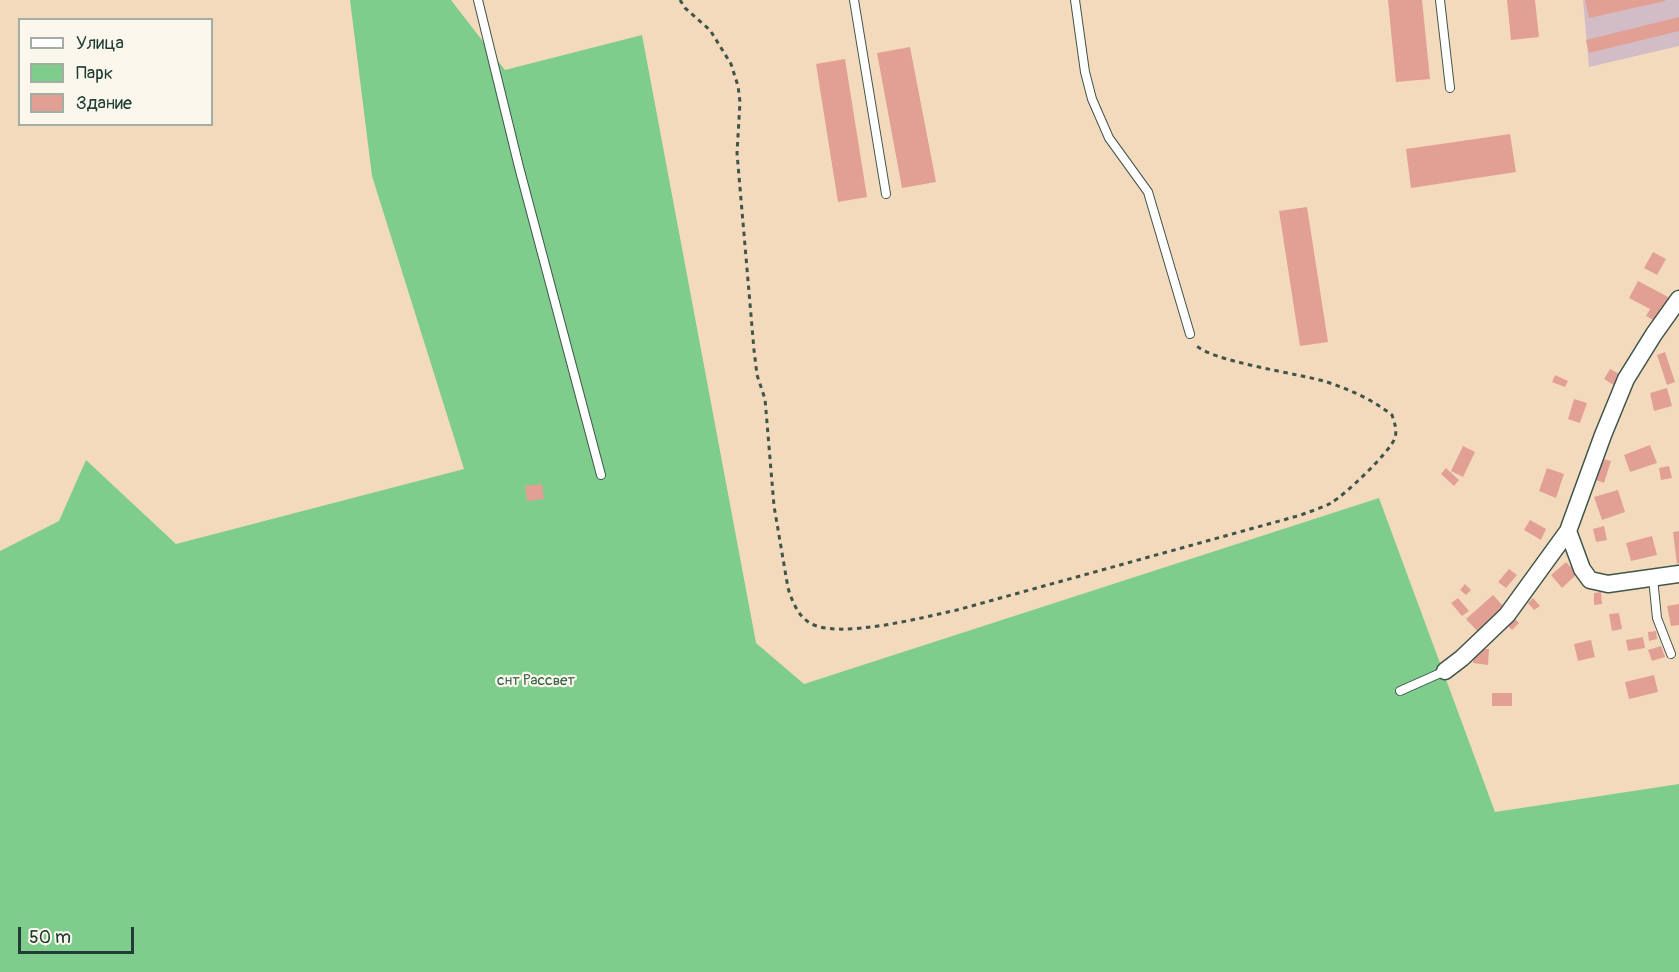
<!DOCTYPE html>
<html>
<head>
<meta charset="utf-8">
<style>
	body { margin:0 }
	#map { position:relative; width:1679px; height:972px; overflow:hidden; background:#f4dabd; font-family:Pangolin,sans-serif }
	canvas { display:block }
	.legend { position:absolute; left:18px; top:18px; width:195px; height:108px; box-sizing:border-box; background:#fbf7ec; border:2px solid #a3ada2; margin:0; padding:8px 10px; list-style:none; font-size:18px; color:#1f3d34 }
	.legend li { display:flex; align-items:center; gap:12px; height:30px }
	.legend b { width:30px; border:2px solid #a3ada2 }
	.scale { position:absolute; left:18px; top:927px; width:116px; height:27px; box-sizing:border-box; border:3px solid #1f3d34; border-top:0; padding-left:8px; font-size:18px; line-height:21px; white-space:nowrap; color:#1f3d34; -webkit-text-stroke:4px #fbf7ec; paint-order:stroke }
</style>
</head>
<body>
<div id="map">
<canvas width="1679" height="972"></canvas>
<ul class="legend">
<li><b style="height:8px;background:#fff"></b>Улица</li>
<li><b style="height:16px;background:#7fcd8c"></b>Парк</li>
<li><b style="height:16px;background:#e2a095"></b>Здание</li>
</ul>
<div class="scale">50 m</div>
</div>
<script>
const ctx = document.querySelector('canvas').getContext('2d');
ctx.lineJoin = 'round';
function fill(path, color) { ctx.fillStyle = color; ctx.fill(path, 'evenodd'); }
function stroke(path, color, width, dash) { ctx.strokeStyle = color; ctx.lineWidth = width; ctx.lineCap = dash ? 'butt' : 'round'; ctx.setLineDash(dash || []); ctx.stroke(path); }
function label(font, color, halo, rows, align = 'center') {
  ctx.font = font + ' Pangolin,sans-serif'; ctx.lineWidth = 4.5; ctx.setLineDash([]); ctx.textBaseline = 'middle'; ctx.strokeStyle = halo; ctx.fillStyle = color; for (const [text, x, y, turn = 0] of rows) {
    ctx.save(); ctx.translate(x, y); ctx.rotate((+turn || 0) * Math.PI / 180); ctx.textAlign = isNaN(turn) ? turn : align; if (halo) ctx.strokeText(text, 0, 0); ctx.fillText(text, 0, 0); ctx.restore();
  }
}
const industrial = new Path2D(`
	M1583,0H1679V46L1589,67Z`);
const green = new Path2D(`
	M350,0H451L505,70L642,35L756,643L804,684L1379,498L1495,812L1679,784V972H0V551L59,521L86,460L176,544L464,469L372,176Z`);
const building = new Path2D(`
	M1388,0H1422L1430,79L1396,82Z
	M1507,0H1535L1539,37L1511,40Z
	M1585,0H1665V1L1589,18Z
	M1679,17V31L1589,53L1586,40Z
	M910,47L936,182L902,188L877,53Z
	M845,59L867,197L838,202L816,64Z
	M1510,134L1516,172L1411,188L1406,149Z
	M1307,207L1328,342L1300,346L1279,211Z
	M1653,252L1666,259L1657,275L1644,268Z
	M1638,281L1670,298L1657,322L1646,316L1650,309L1629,298Z
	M1665,352L1675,382L1667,385L1657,355Z
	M1610,369L1621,375L1615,386L1604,379Z
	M1555,375L1568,381L1565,387L1552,382Z
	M1667,388L1672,406L1654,411L1650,393Z
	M1574,399L1587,403L1580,423L1568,419Z
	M1650,445L1657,463L1630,472L1624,455Z
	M1463,446L1475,452L1463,477L1451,471Z
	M1603,459L1611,461L1604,483L1596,480Z
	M1669,466L1672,478L1661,480L1659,468Z
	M1446,468L1459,480L1454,486L1441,474Z
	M1547,468L1564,474L1556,498L1539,491Z
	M542,484L544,499L527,501L525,486Z
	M1618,490L1625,512L1602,520L1594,497Z
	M1530,520L1546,529L1541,540L1524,530Z
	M1604,526L1607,540L1596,542L1593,529Z
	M1679,531V563L1677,564L1673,532Z
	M1652,536L1657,555L1631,561L1626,543Z
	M1566,562L1577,574L1562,588L1551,575Z
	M1509,569L1517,575L1506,588L1498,582Z
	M1465,584L1471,590L1466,595L1460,590Z
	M1601,592L1602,604L1594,605V593Z
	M1493,595L1505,608L1478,632L1466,619Z
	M1458,598L1469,611L1462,616L1451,603Z
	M1533,598L1540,606L1534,610L1528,603Z
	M1679,604V625L1671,626L1667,606Z
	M1619,613L1622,629L1612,631L1609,614Z
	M1514,618L1519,623L1512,630L1507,625Z
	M1656,631L1657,639L1649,641L1648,632Z
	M1643,637L1645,648L1628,651L1626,640Z
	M1591,640L1595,657L1578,661L1574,644Z
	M1661,646L1665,657L1652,661L1648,650Z
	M1478,649H1489L1488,665L1473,663L1474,656Z
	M1654,675L1658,692L1629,699L1625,682Z
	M1492,693H1512V706H1492Z`);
const path = new Path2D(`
	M680,0L685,8L710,30L731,64L738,86L740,102L737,153L754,350L757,375L765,399L774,506L788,588C792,601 798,616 810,623C838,640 924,617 957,610L1301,515C1311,511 1322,508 1331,503C1346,494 1389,453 1395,438C1397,431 1395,423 1392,415C1373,400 1351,390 1327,382C1302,374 1207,361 1195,344`);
const service = new Path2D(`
	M478,0L519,167L601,475
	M854,0L886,194
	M1075,0L1085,72L1092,99L1109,138L1148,192L1190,334
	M1440,0L1450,88
	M1653,578L1657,618L1671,654
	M1400,691L1445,671`);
const minor = new Path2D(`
	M1568,531L1582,569L1590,580L1608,584L1679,574
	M1445,671L1462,658L1507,615L1568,531L1603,435L1626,379L1654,334L1679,299`);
const parkNames = [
	["снт Рассвет",536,681]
];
fill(industrial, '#d2bdc6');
fill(green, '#7fcd8c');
fill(building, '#e2a095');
stroke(service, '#3f5549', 10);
stroke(minor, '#3f5549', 19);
stroke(path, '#3f5549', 3, [4.5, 4.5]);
stroke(service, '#fff', 8);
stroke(minor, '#fff', 16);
label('15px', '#37614a', '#fbf7ec', parkNames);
</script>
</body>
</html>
